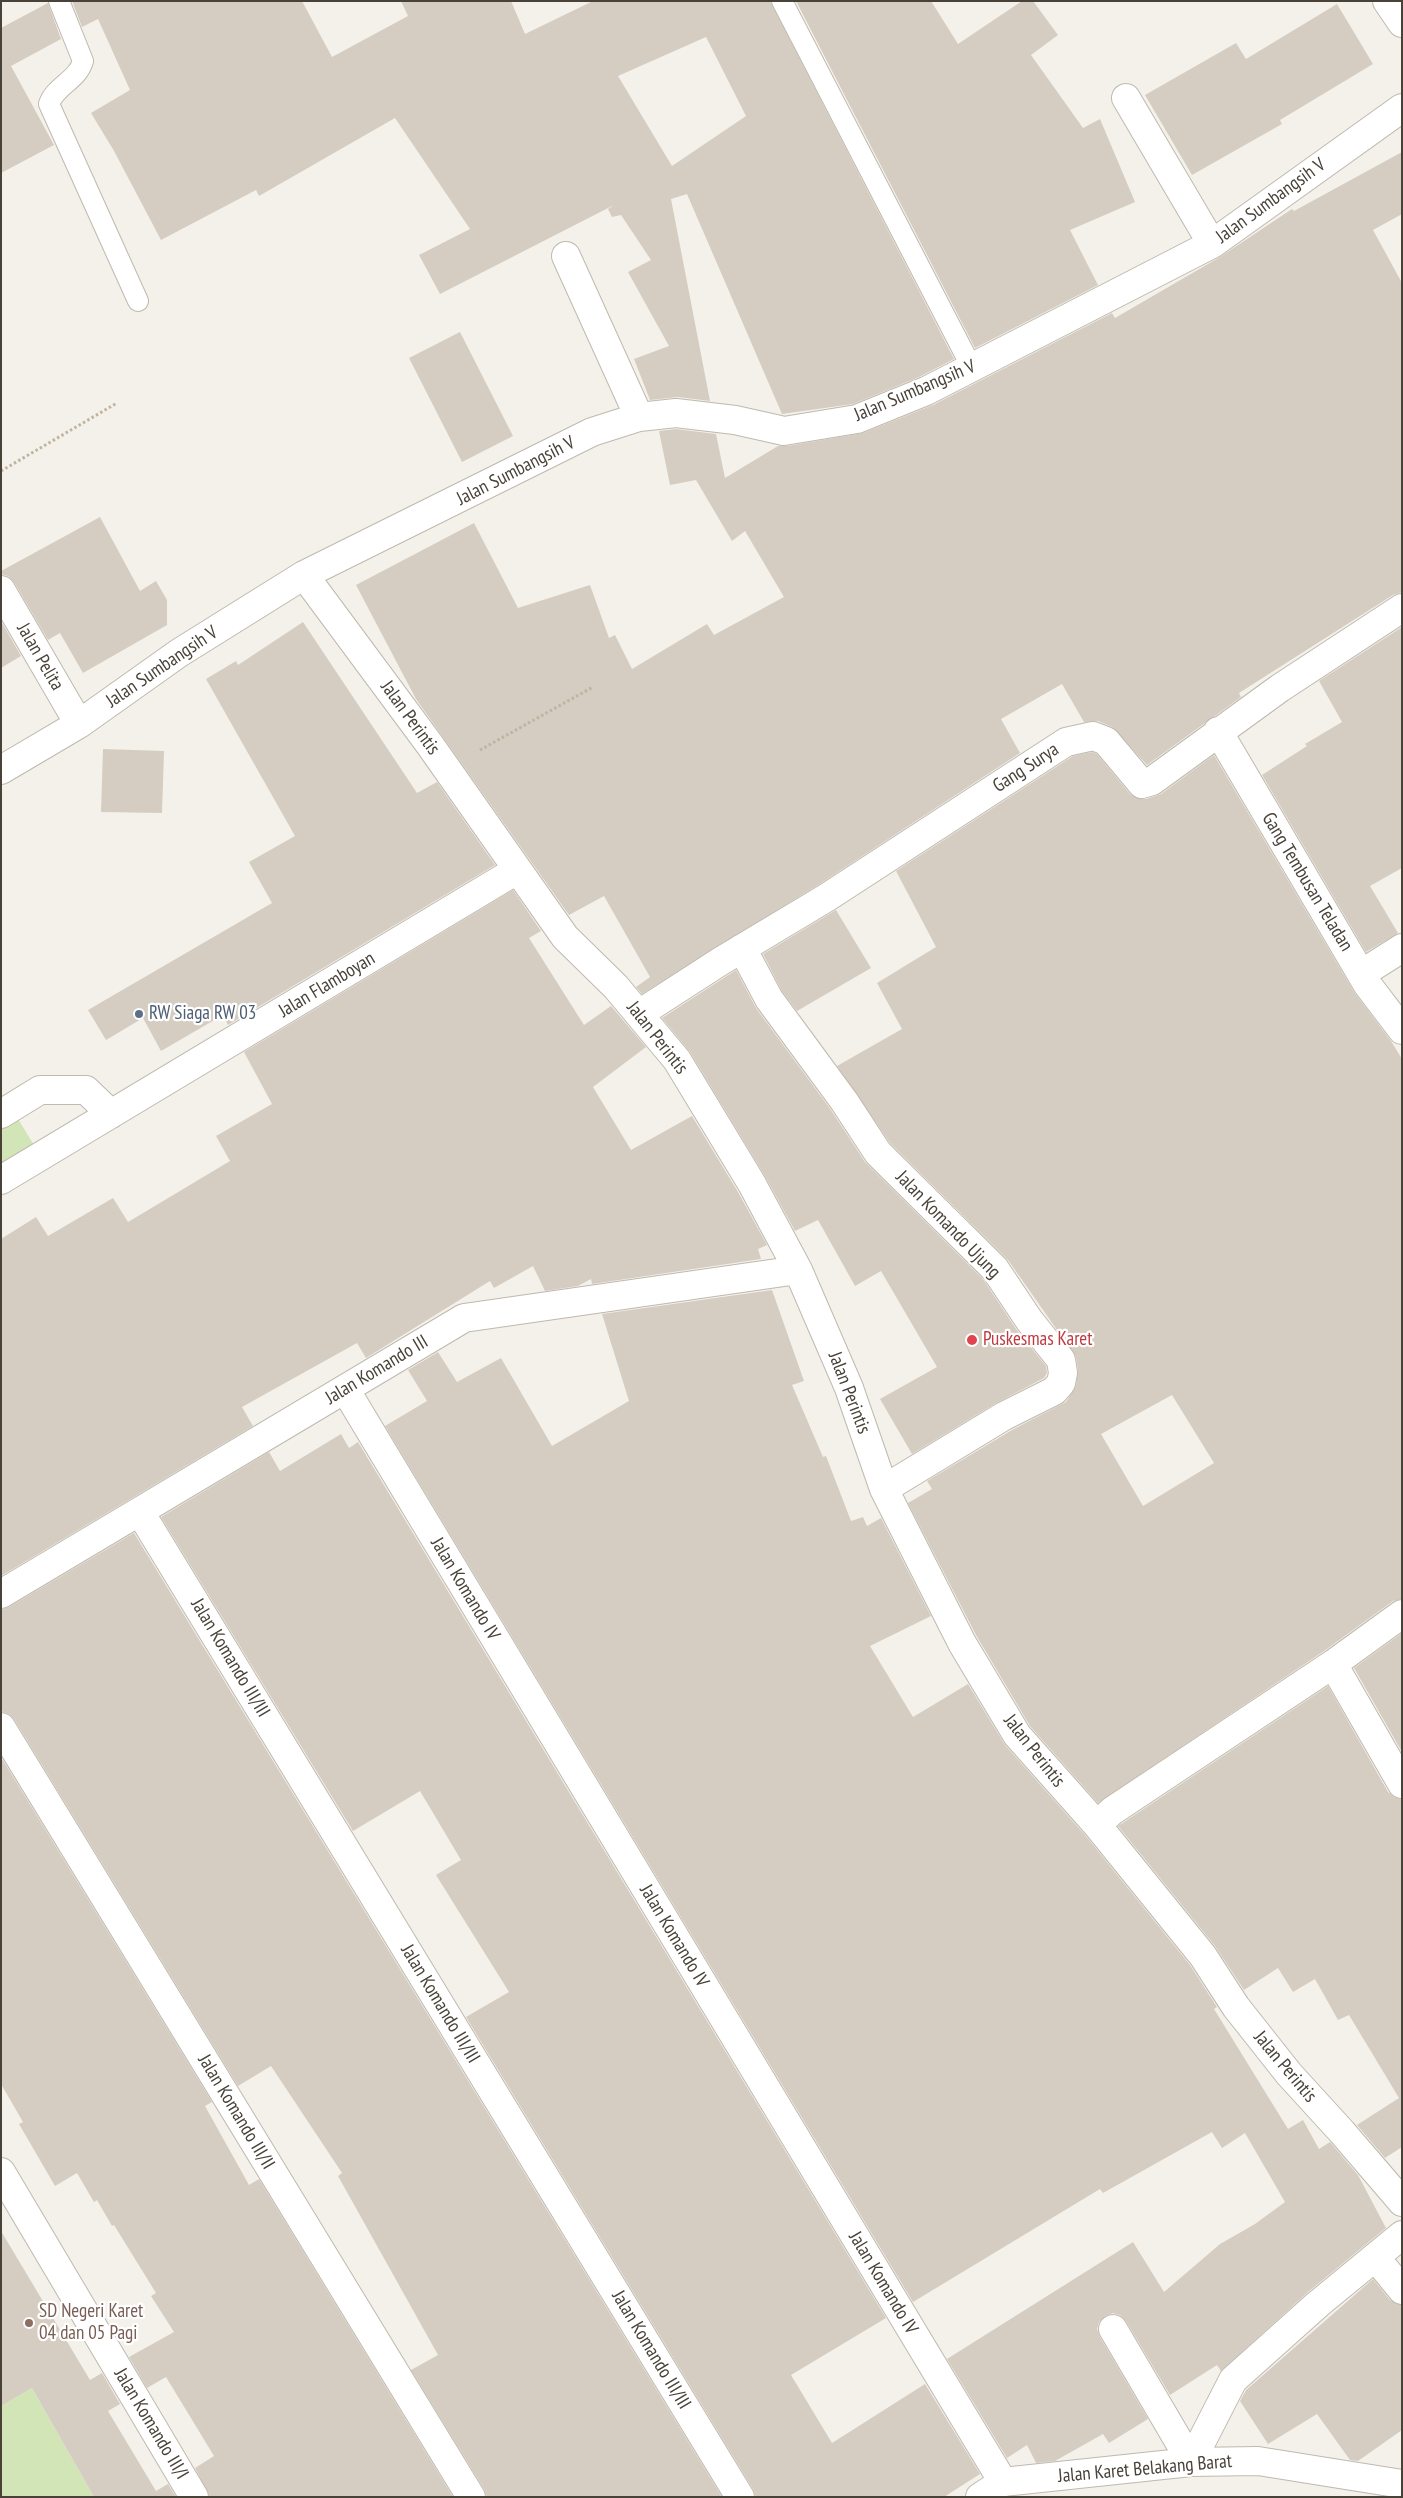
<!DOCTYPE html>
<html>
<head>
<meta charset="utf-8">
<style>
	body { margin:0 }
	#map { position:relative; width:1403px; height:2498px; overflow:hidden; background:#f4f1eb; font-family:"PT Sans Narrow",sans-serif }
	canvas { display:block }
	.frame { position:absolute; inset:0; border:2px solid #484239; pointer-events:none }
</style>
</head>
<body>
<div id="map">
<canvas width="1403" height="2498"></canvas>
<div class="frame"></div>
</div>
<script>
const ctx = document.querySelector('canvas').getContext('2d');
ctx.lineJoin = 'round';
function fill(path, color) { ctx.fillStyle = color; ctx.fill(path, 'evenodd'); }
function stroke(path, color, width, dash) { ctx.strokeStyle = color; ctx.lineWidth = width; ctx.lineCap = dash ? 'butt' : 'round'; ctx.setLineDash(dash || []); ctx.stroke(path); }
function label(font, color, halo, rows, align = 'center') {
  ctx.font = font + ' "PT Sans Narrow",sans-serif'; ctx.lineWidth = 4.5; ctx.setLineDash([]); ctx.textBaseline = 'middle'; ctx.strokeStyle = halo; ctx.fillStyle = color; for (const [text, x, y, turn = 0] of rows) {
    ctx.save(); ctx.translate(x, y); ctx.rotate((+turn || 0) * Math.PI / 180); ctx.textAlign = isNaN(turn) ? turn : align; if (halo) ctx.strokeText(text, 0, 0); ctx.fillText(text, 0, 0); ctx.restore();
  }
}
const green = new Path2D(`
	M1,1113L18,1119L34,1145L1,1180Z
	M32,2388L94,2497H1V2406Z`);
const building = new Path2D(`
	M72,1H302L332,57L408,16L401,1H511L525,34L593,1H770L954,359L919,377L853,404L782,414L687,194L671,199L710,401L678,397L650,400L634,359L669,346L628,272L651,260L621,215L612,217L608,209L614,205L440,294L419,255L470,229L395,118L259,196L256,190L161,240L114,151L91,113L130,90L98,19L82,27ZM706,37L746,116L672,166L618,76Z
	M796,1H931L958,44L1022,1H1033L1058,35L1031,55L1083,128L1100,119L1135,202L1070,230L1098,285L975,348Z
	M48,3L61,39L11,66L54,145L1,173V28Z
	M1337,4L1373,64L1280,120L1282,124L1192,175L1145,95L1236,43L1246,59Z
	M1402,152V214L1373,230L1402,283V592L1393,595L1239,693L1241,697L1147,765L1112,727L1098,721L1084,722L1062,684L1001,719L1020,753L818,885L642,994L636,987L650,977L604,896L569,915L416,699L356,585L474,523L518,608L590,585L609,638L615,635L632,669L707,624L714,635L784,597L745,531L732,541L696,480L670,485L659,431L676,429L716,434L725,478L778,446H787L863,433L933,405L1112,313L1115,318L1220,257L1292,209L1294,211Z
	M460,332L513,436L462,462L409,358Z
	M100,517L140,591L156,581L167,600V625L83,673L60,633L48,640L14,582L8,576L1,574V571Z
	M1,621L21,656L1,668Z
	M303,622L417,793L437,782L495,865L228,1025L223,1015L161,1051L143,1018L106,1040L88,1010L272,903L249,862L295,836L206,679L236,661L238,665Z
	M1402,627V868L1370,886L1398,933L1366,952L1262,775L1307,746L1305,744L1342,722L1319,681Z
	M103,749L164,751L162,813L101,812Z
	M1092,752L1097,754L1130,794L1138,799H1146L1161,794L1214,755L1354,992L1391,1041L1402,1059V1599L1393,1601L1324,1651L1098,1803L1030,1726L976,1635L908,1503L932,1489L927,1481L1012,1430L1066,1402L1076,1386L1078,1371L1076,1357L1008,1260L890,1143L837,1066L902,1029L877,983L936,947L896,871L1073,756ZM1172,1395L1214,1463L1143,1506L1101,1434Z
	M513,890L541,931L529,938L584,1025L611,1006L646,1047L593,1087L631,1150L692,1116L738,1192L767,1245L758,1249L761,1259L592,1284L591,1279L578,1286L545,1291L533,1266L494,1288L490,1281L366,1358L357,1343L242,1407L253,1426L1,1576V1239L36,1217L48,1236L113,1198L128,1222L230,1161L216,1136L272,1104L244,1052Z
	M836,910L871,968L797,1011L782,991L763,954Z
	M736,970L756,1008L831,1110L865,1162L983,1279L1016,1329L1046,1366L1047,1373L1044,1378L996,1403L912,1454L880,1399L937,1367L881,1271L855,1286L818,1220L795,1231L765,1176L690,1052L662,1018Z
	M772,1290L804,1381L792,1385L823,1457L826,1456L851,1521L863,1517L867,1526L881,1518L931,1616L870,1646L913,1717L968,1684L1005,1745L1085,1835L1190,1965L1217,2007L1214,2009L1288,2129L1303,2120L1319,2149L1330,2142L1358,2175L1386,2228L1308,2292L1221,2371L1217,2365L1170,2395L1126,2321L1120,2315L1113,2313L1105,2316L1099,2322L1097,2329L1100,2337L1148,2419L1109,2443L1103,2434L1055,2461L1036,2463L1027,2445L1007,2458L947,2359L1133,2242L1164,2292L1220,2244L1255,2224L1285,2202L1245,2133L1222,2148L1212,2132L1103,2193L1100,2189L913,2302L385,1426L427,1401L408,1370L438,1352L457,1382L501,1358L552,1446L629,1401L602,1314Z
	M341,1434L349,1448L358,1442L886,2318L791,2375L832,2443L925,2384L980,2474L944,2497H756L753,2489L466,2017L509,1992L436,1875L461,1860L420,1791L353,1831L161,1517L269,1452L280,1471Z
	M134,1533L722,2497H487L484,2489L411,2370L438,2355L338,2176L342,2173L271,2066L238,2086L14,1719L9,1714L1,1711V1610L9,1607Z
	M1402,1633V1752L1354,1668Z
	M1328,1686L1388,1792L1394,1797L1402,1800V2147L1385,2158L1357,2125L1399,2098L1349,2015L1338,2020L1315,1979L1293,1992L1278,1968L1244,1990L1215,1946L1118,1826Z
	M1,1757L212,2102L205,2106L249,2185L259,2179L453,2497H210L195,2468L214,2456L166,2377L147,2388L129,2357L174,2332L151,2296L156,2293L114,2225L112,2226L97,2200L94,2202L77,2173L55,2186L19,2124L23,2122L1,2084Z
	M1,2231L90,2380L102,2373L120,2404L108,2411L156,2491L168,2484L176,2497H94L32,2388L1,2406Z
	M1373,2279L1390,2300L1402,2305V2430L1358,2461L1350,2460L1317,2414L1268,2444L1240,2401L1246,2390Z`);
const path = new Path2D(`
	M1,471L117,403
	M480,750L593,687`);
const service = new Path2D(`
	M59,1L83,61C78,80 55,86 49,104L138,301
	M782,1L972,368`);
const minor = new Path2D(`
	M1387,1L1402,23
	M1126,98L1212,244
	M566,256L639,417
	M304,575L430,745L565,937L616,987L677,1060L752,1184L798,1270L849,1388L884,1489L962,1643L1017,1735L1097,1825L1203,1956L1236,2007L1289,2074L1342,2132L1402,2202
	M1,590L79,724
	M1218,731L1367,984L1402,1030
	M1,770L79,724L179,653L304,575L592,432L639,417L676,413L735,420L784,431L857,419L926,391L1212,244L1402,108
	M742,948L769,999L844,1101L878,1153L995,1269L1029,1320L1061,1360L1063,1373L1061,1383L1054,1391L1004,1416L884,1489
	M1361,974L1402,948
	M639,1014L721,961L826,898L1066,742L1093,736L1106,741L1142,784L1152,781L1280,688L1402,608
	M1,1114L40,1090H86L111,1114
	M1,1180L517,870
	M345,1389L1003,2482
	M140,1512L740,2497
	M1,1594L464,1318L798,1270
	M1333,1664L1402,1784
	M1,1727L471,2497
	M1097,1825L1112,1811L1333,1664L1402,1614
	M1,2172L194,2497
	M1375,2257L1402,2290
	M1113,2329L1191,2462
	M1191,2462L1233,2380L1318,2304L1402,2235
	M980,2497L1003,2482L1191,2462L1258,2461L1402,2484`);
const markers = [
	[139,1014,5,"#5c6f8a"],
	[972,1340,6,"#e0444e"],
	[29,2323,5,"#8d6e63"]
];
const streetNames = [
	["Jalan Sumbangsih V",1271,201,-36],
	["Jalan Sumbangsih V",915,391,-23],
	["Jalan Sumbangsih V",516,471,-27],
	["Jalan Pelita",40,657,60],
	["Jalan Sumbangsih V",162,667,-34],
	["Jalan Perintis",410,718,54],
	["Gang Surya",1026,768,-33],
	["Gang Tembusan Teladan",1307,882,59],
	["Jalan Flamboyan",327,985,-31],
	["Jalan Perintis",657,1038,52],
	["Jalan Komando Ujung",948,1225,46],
	["Jalan Komando III",377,1370,-31],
	["Jalan Perintis",849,1393,69],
	["Jalan Komando IV",465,1589,59],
	["Jalan Komando III/III",230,1658,59],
	["Jalan Perintis",1034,1751,52],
	["Jalan Komando IV",674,1936,59],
	["Jalan Komando III/III",440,2004,59],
	["Jalan Perintis",1285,2067,50],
	["Jalan Komando III/II",236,2112,59],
	["Jalan Komando IV",883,2283,59],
	["Jalan Komando III/III",651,2350,59],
	["Jalan Komando III/I",151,2424,59],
	["Jalan Karet Belakang Barat",1145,2469,-5]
];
const serviceNames = [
	["RW Siaga RW 03",149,1014]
];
const healthNames = [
	["Puskesmas Karet",983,1340]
];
const educationNames = [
	["SD Negeri Karet",39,2312],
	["04 dan 05 Pagi",39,2334]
];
fill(green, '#d1e5b6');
fill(building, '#d5cdc1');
stroke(service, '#bfb9ae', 22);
stroke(minor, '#bfb9ae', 30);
stroke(path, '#c0b4a0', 3, [2.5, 2.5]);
stroke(service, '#fff', 20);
stroke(minor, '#fff', 28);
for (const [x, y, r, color] of markers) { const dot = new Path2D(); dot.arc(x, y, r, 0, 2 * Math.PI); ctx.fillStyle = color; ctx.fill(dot); stroke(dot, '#fff', 2); }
label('19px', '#484239', '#fff', streetNames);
label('19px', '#4e5e75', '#fff', serviceNames, 'left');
label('19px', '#be3a42', '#fff', healthNames, 'left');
label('19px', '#785e54', '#fff', educationNames, 'left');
</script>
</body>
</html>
